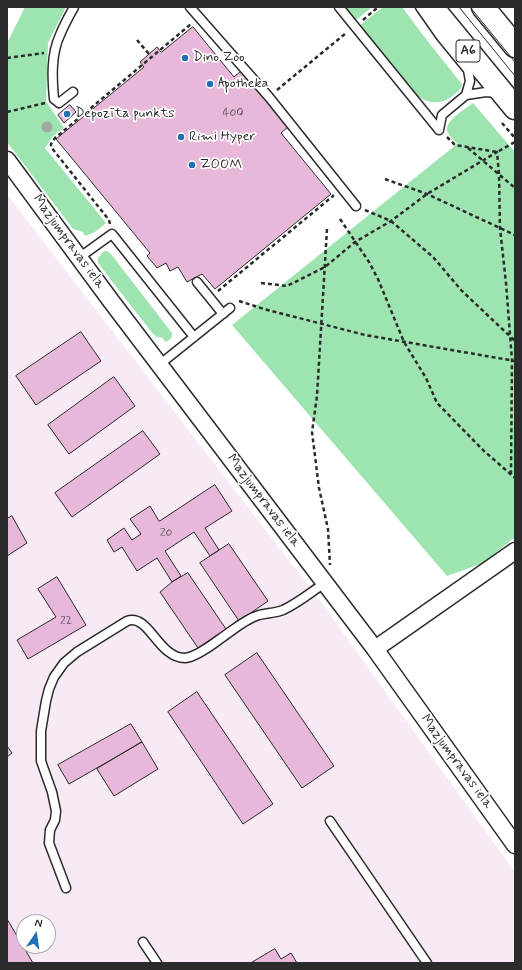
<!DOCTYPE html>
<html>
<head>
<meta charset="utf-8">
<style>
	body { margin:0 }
	#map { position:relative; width:522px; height:970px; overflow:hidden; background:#fff; font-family:Mynerve,sans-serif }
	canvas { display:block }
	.frame { position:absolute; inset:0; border:8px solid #2b2b2b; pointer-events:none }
	.north { position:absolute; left:16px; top:914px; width:40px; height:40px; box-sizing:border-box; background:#fff; border:1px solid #aaa; border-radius:50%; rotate:13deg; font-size:11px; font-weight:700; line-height:16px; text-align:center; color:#2b2b2b }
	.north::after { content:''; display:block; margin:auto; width:14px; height:18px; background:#1f6fb2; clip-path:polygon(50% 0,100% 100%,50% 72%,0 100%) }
</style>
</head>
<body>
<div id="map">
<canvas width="522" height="970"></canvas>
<div class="frame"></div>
<div class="north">N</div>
</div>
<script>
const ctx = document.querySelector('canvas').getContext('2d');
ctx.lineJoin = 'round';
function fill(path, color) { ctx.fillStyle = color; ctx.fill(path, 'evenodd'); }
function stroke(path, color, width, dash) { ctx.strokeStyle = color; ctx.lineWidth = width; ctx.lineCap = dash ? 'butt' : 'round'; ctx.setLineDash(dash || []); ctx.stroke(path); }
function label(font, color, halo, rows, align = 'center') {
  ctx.font = font + ' Mynerve,sans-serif'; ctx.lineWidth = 3.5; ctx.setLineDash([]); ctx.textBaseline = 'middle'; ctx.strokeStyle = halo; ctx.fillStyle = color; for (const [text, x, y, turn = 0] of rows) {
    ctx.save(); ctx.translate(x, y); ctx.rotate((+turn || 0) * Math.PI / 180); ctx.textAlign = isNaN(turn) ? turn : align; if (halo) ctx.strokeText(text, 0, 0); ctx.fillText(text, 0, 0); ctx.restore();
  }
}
const built = new Path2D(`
	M7,194L321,602L515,872V963H8L7,961ZM24,922H48V946H24Z`);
const green = new Path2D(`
	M25,7H66L48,43L46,101L64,128L53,136L45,148L106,223L95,232L85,236L83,232L73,229L7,142V43Z
	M344,7H372L355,21Z
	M383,7H402L426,39L461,83L462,86C450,103 433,108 416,95L359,26Z
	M473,103L515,152V537L483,563L447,576L232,325L457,144C454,140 449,136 447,131C445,120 466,109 473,103Z
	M104,251H107L111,254L172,333C172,339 170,340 165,342L163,338L157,337L153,334L98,263V258Z`);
const building = new Path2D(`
	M193,27L234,77L241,71L288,127L281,133L331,194L215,289L202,274L187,282L178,267L170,271L166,263L157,268L147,256L150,253L56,139L144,67L140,62L157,47L161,52Z
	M70,105L76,112L64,123L58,115Z
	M81,332L101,361L36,405L16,376Z
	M114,377L135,406L69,454L48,425Z
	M143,431L160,454L72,517L55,493Z
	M215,485L232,511L205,528L219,550L210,556L194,532L165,551L181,576L172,582L157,558L137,571L122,547L114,552L107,540L124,528L132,540L141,534L130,519L150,506L159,521Z
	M12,516L27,543L7,556V519Z
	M229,544L268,601L239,621L200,563Z
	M188,573L226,629L198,648L160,592L172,582Z
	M57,577L86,625L28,659L17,640L56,617L38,589Z
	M257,653L334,766L302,788L225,675Z
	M197,692L273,804L243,824L168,712Z
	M131,724L142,742L69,784L58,765Z
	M142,742L158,769L114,796L97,769Z
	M7,746L12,753L7,757Z
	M7,919L33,963H8L7,961Z
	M275,949L281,959L291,953L297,963H251Z`);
const path = new Path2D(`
	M363,20L378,7
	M137,40L149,54
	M7,58L44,53
	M277,90L346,33
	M7,112L45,103
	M502,123L515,138
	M447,137L455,145L497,152L515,142
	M468,148L515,188
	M385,179L427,194L515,235
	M365,210L391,221L433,257L462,291L515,341
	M340,219L369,262L378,279L404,342L426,378L437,403L484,451L515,478
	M110,224L109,220L51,147V144L55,138L191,24
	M327,229L317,396L312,432L319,488L328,529L330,565
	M261,283L287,286L325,267L355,242L391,221L427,194L497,152L499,174L500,228L506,283L512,360L511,474
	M218,291L333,196L332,195
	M239,301L264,309L365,335L515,361`);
const lane = new Path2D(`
	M190,7L269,97L356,206
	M339,7L439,130
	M420,7L441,37L468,70L470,81L466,95
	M73,92L59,103L54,99C52,78 51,54 60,35C64,25 69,16 74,7
	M439,130L442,115L466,95L486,92L497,93
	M80,257L112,234L194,337
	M197,282L223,314
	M159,365L230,308
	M330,821L427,963
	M66,888L49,843L50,830L55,820L56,811L52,792L41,761V731L46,701L49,689L54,677L64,663L77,652L127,621C149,613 158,658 185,658C196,657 212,645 220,639C232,631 245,619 259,615C267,613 276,613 283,610C298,603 311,592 325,583
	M143,942L157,963`);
const street = new Path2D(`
	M7,160L111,301L375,649L515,845
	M375,649L515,551`);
const highway = new Path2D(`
	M432,7L515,108
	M483,7L515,46`);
const tram = new Path2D(`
	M459,7L515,76
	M470,7L515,62`);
const trees = [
	[47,127]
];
const markers = [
	[185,58,4,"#1f6fb2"],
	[210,84,4,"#1f6fb2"],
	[67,114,4,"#1f6fb2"],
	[181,137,4,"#1f6fb2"],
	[192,165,4,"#1f6fb2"]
];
const numberNames = [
	["400",233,113],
	["20",166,533],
	["22",66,621]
];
const shields = [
	[468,51,24]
];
const shieldNames = [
	["A6",468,51]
];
const poiNames = [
	["Dino Zoo",193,58],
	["Apotheka",218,84],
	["Depozīta punkts",75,114],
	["Rimi Hyper",189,137],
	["ZOOM",200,165]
];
const streetNames = [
	["Mazjumpravas iela",68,242,54],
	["Mazjumpravas iela",263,501,53],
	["Mazjumpravas iela",456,762,54]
];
fill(built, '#f8eaf4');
fill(green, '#9ee4b1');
fill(building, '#e7b8da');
stroke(building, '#2b2b2b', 1);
stroke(lane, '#2b2b2b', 11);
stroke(street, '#2b2b2b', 19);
stroke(highway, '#2b2b2b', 25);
stroke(path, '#2b2b2b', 2.5, [4, 3]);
stroke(lane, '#fff', 8);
stroke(street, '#fff', 16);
stroke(highway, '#fff', 22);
stroke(tram, '#2b2b2b', 1);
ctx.fillStyle = '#9ea9a0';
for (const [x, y] of trees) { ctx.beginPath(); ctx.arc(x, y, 5.5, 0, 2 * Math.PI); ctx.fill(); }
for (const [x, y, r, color] of markers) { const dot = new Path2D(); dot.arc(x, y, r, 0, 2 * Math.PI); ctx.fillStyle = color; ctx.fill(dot); stroke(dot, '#fff', 1.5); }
label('12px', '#5a4e57', null, numberNames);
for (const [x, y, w] of shields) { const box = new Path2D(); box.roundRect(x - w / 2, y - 11, w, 22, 3); ctx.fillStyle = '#fff'; ctx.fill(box); stroke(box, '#2b2b2b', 1); }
label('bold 13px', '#2b2b2b', null, shieldNames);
label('14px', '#2b2b2b', '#fff', poiNames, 'left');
label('14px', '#2b2b2b', '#fff', streetNames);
</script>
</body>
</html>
